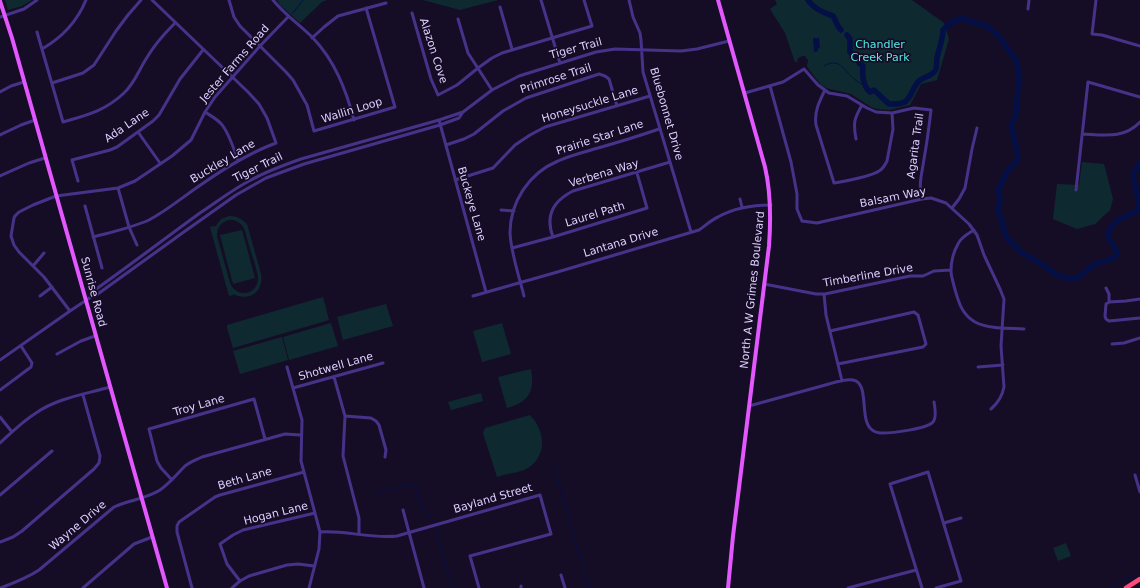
<!DOCTYPE html>
<html>
<head>
<meta charset="utf-8">
<style>
	body { margin:0 }
	canvas { display:block; background:#150c25 }
</style>
</head>
<body>
<canvas width="1140" height="588"></canvas>
<script>
const ctx = document.querySelector('canvas').getContext('2d');
ctx.lineJoin = 'round';
function fill(path, color) { ctx.fillStyle = color; ctx.fill(path, 'evenodd'); }
function stroke(path, color, width, dash) { ctx.strokeStyle = color; ctx.lineWidth = width; ctx.lineCap = dash ? 'butt' : 'round'; ctx.setLineDash(dash || []); ctx.stroke(path); }
function label(font, color, halo, rows, align = 'center') {
  ctx.font = font + ' "DejaVu Sans",sans-serif'; ctx.lineWidth = 3.5; ctx.setLineDash([]); ctx.textBaseline = 'middle'; ctx.strokeStyle = halo; ctx.fillStyle = color; for (const [text, x, y, turn = 0] of rows) {
    ctx.save(); ctx.translate(x, y); ctx.rotate((+turn || 0) * Math.PI / 180); ctx.textAlign = isNaN(turn) ? turn : align; if (halo) ctx.strokeText(text, 0, 0); ctx.fillText(text, 0, 0); ctx.restore();
  }
}
const green = new Path2D(`
	M5,0H32L22,6L8,10Z
	M277,0H327L322,2L300,23L280,5Z
	M423,0H498L460,10Z
	M775,0H912L944,23L949,39L937,80L921,84L910,105L889,110L877,109L871,107L851,94L826,88L821,85L808,68L807,66L808,60L805,56C800,56 797,58 797,62H795L785,33L770,9L777,4Z
	M1082,162L1104,164L1113,199L1110,210L1095,224L1077,229L1053,219L1057,184L1079,185Z
	M229,216C237,216 242,219 247,224L261,274C264,292 249,302 233,294V295L229,296L210,227L214,226L215,227L221,219ZM228,220C236,219 242,223 245,231C248,242 251,253 255,264C256,269 258,274 258,279C257,296 236,298 230,283L217,236C217,228 220,223 228,220Z
	M242,230L255,278L233,284L220,235Z
	M323,297L329,320L233,348L227,328V325Z
	M386,304L393,326L343,340L337,317Z
	M331,323L338,346L289,360L283,337Z
	M502,323L511,354L482,362L473,331Z
	M282,337L288,360L240,374L233,351Z
	M531,369C535,391 529,402 507,408L498,377Z
	M481,393L483,401L451,410L448,402Z
	M530,415C546,431 548,459 524,470C516,473 505,474 497,477L483,433L485,428Z
	M1066,543L1071,556L1058,561L1053,548Z`);
const water = new Path2D(`
	M813,38H819L820,47L818,49V51L814,52Z`);
const stream = new Path2D(`
	M292,14L303,0
	M824,66C839,57 843,69 853,78C856,81 862,84 866,87
	M554,467L589,588
	M378,493L414,483L423,510L430,516L433,521
	M436,529L452,588
	M1109,588L1140,571`);
const river = new Path2D(`
	M808,0C814,9 823,12 833,16L838,26L841,30
	M847,35L850,39V52L858,60L859,63L863,66C862,73 863,87 870,92L874,90L889,104C913,105 907,96 918,82C922,77 930,77 934,72C938,68 936,63 937,58C939,48 943,40 943,30L949,24L961,18L986,26L997,34L1016,60L1019,73L1016,115L1011,125L1018,156L1017,161L1008,170L998,190L1000,199L998,211L1002,222L1006,237L1021,252L1043,265L1055,274L1066,278H1077L1095,264L1111,259L1115,257L1117,252L1115,248L1109,239L1108,232L1116,221L1139,210V203L1133,175L1140,162`);
const minor = new Path2D(`
	M229,0L234,17L240,26L286,72L293,80L307,105L314,131L395,107L366,8
	M273,0C285,15 300,25 313,38C335,61 346,90 354,120
	M541,0L560,63
	M629,0L633,17L640,33L641,40L643,72L691,232
	M1096,0L1092,34L1102,35L1140,46
	M500,7L512,49
	M1028,9L1029,0
	M412,13L431,79L438,95L457,85L478,68L492,58L502,53L592,26L584,0
	M0,17L24,9L37,0
	M458,19L468,53L492,90
	M37,32L63,122C87,115 105,111 124,93C134,84 139,70 146,59C154,45 164,34 175,23
	M312,38L324,27L338,16L386,3
	M42,49C63,37 77,22 86,0
	M52,83L83,73L94,65L116,31L128,15L141,0
	M770,86L791,162L797,194V209L802,221L817,223L922,199L931,198L946,203L969,224L977,235L984,255L1000,289L1004,299L1001,346L1004,387C1002,397 998,403 991,409
	M825,90C819,102 814,112 816,125L834,183C845,181 870,177 879,171C883,169 885,165 887,161L893,129L892,113
	M0,92L11,86L24,82
	M745,93L783,82L804,69L818,85L829,93L847,96L867,108L876,112L892,113L914,108L931,110C929,127 927,143 924,159C922,174 918,184 922,199
	M205,112C211,116 219,120 223,126C230,136 234,149 238,161
	M439,120L486,292
	M138,132L160,163
	M1083,134C1104,135 1124,139 1140,122
	M0,135L21,125L35,120
	M856,139C853,123 854,119 862,105
	M446,145L464,139L474,134L503,111L526,98L599,74L605,76L609,79L617,106
	M0,176L29,163L45,158
	M455,180L493,168L515,145L530,135L545,127L650,96
	M78,181L72,160L110,150L117,147L153,121L159,115L180,79L203,50
	M118,188L129,227L137,245
	M1076,190L1088,82L1095,84L1140,97
	M740,199L742,207
	M85,206L102,268
	M952,208L959,199L965,188L972,149L977,128
	M501,210L514,211
	M974,230C968,234 961,237 958,244C954,251 951,262 951,271C951,276 953,281 954,286C958,300 961,314 975,322C988,329 1009,328 1024,329
	M93,237C112,232 131,228 149,220C168,210 184,196 202,184C225,168 249,153 276,143L267,118L259,104L248,92L152,0
	M553,237C545,216 553,201 573,191L670,162
	M512,248L553,237L647,208L637,173
	M33,266L44,253
	M764,284L816,294H825L910,276H923L934,271L951,270
	M1106,288L1109,294V302
	M824,294L826,315L842,381
	M40,296L52,287
	M473,296L554,273L699,230C705,226 711,220 718,217C734,208 752,205 771,205
	M524,296C519,276 511,253 510,233C510,202 529,173 558,161C571,155 585,152 598,148C619,142 639,136 659,129
	M91,297L92,292C129,266 164,239 200,213C217,202 233,189 251,180C267,171 284,165 301,159L439,120L463,112L492,90L519,76L596,52L615,49L681,51L697,49L729,41
	M1140,299L1126,301L1109,302L1106,304L1105,316L1106,319L1109,321L1140,318
	M70,311L44,277L19,252L14,245L11,236L14,218L15,216L19,212L33,205L56,196L118,188L135,181L172,156L191,140L205,112L215,97L260,46L288,17
	M830,331L914,312L918,315L926,344L923,347L838,364
	M1112,344L1124,343L1140,338
	M57,354L81,341L95,336
	M0,360L70,311L91,297L95,296L181,234L236,195L266,178L304,164L440,125L459,118L463,112
	M287,367L302,420L301,461L320,532L319,549L309,588
	M978,367L1003,365
	M334,377L345,416L343,456L359,518V534
	M293,388L383,363
	M0,390L31,367L32,363L21,346
	M749,406L829,384C836,382 845,379 853,380C870,383 859,418 871,429C874,432 878,433 882,433C892,433 927,429 933,422C937,417 935,408 934,402
	M345,416L371,418L376,421L379,425L386,450L385,457
	M0,417L12,432
	M0,443C12,432 23,421 36,413C57,398 86,394 110,387
	M1135,475L1140,492
	M172,480L161,468L157,461L149,429L254,399L265,439
	M0,495L52,451
	M403,510L424,588
	M944,523L961,518
	M320,532C345,530 371,539 397,536L540,495L551,534L470,556L479,588
	M0,542L13,537L22,531L94,469L99,463L100,456L83,395
	M561,575L565,588
	M240,581L227,564L220,544L233,535L243,530L315,513
	M521,586V588
	M0,588C14,583 27,578 39,570L114,507C129,500 146,499 160,490C170,483 177,474 185,466C190,462 196,460 202,457L285,434L301,435
	M83,588L134,544L152,537
	M192,588L177,532V526L179,522L215,497L220,495L304,472
	M232,588L240,581L249,576L287,565L298,564L314,566
	M848,588L916,570
	M922,588L890,484L928,472L961,581L936,588`);
const major = new Path2D(`
	M718,0L765,167C771,193 771,219 769,246L733,536L728,588
	M0,1L12,38L167,588`);
const highway = new Path2D(`
	M1126,588L1140,579`);
const parkNames = [
	["Chandler",880,45],
	["Creek Park",880,58]
];
const streetNames = [
	["Tiger Trail",576,49,-15],
	["Alazon Cove",433,51,72],
	["Jester Farms Road",235,64,-49],
	["Primrose Trail",556,79,-18],
	["Honeysuckle Lane",590,105,-17],
	["Wallin Loop",352,111,-17],
	["Bluebonnet Drive",666,114,74],
	["Ada Lane",127,126,-34],
	["Prairie Star Lane",600,138,-18],
	["Agarita Trail",916,146,-82],
	["Buckley Lane",223,162,-31],
	["Tiger Trail",258,168,-26],
	["Verbena Way",604,174,-17],
	["Balsam Way",893,198,-11],
	["Buckeye Lane",471,204,74],
	["Laurel Path",595,215,-17],
	["Lantana Drive",621,243,-17],
	["Timberline Drive",868,276,-10],
	["North A W Grimes Boulevard",753,290,-84],
	["Sunrise Road",93,292,75],
	["Shotwell Lane",336,367,-16],
	["Troy Lane",199,406,-16],
	["Beth Lane",245,479,-16],
	["Bayland Street",493,499,-16],
	["Hogan Lane",276,514,-14],
	["Wayne Drive",78,526,-40]
];
fill(green, '#0e2a30');
fill(water, '#040f46');
stroke(stream, '#040f46', 1);
stroke(river, '#040f46', 5.5);
stroke(minor, '#473289', 3);
stroke(major, '#e357ff', 4);
stroke(highway, '#ff4b7c', 4.5);
label('11px', '#4fece5', '#150c25', parkNames);
label('11px', '#dfd0ff', '#150c25', streetNames);
</script>
</body>
</html>
